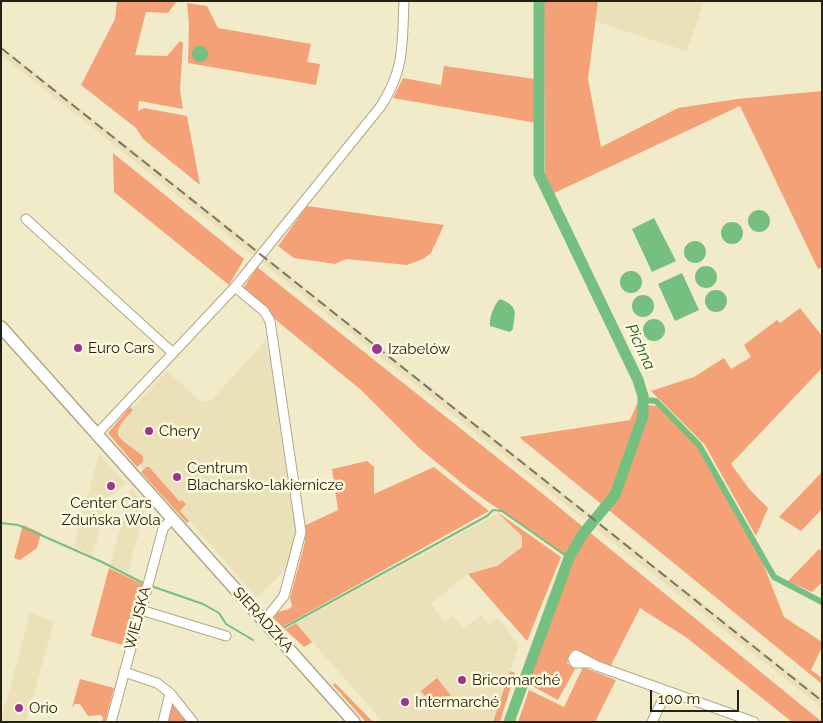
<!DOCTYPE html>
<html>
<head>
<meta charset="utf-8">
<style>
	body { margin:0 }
	#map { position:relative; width:823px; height:723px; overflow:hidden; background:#f2ebc9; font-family:Raleway,sans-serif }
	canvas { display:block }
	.frame { position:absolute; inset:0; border:2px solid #242115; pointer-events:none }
	.scale { position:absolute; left:650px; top:690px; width:89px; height:22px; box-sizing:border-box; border:2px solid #242115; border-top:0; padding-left:6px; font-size:15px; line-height:18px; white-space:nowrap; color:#242115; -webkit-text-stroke:4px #fef8dd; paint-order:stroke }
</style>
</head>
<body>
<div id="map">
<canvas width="823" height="723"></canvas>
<div class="frame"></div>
<div class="scale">100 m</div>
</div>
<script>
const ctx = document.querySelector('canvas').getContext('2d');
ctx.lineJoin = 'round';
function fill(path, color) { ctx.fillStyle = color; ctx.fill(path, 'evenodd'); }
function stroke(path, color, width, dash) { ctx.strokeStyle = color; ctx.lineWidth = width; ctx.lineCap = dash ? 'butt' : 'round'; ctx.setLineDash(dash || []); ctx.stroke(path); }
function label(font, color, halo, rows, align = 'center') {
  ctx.font = font + ' Raleway,sans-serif'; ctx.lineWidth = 5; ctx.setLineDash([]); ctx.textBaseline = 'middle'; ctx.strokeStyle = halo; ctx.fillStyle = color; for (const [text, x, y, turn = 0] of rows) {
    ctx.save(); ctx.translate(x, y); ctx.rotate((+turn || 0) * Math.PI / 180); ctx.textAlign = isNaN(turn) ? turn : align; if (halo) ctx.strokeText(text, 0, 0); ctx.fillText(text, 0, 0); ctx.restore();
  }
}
const built = new Path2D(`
	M598,1H704L687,51L594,21Z
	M1,46L260,251L255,257L1,55Z
	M265,256L590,514L585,520L260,261Z
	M266,340L268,353L272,357L298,537L290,566L257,597L110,432L167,371L200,401H211Z
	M99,454L126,483L108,498L92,556L74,547Z
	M131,488L146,505L128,572L110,565Z
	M499,513L522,536V547L497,566L466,575L431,604L444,621L452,615L464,629L481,615L489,625L498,618L519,645L493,722H383L296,623Z
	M601,523L822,698V708L596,529Z
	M30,613L54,621L26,722H1Z`);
const green = new Path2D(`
	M117,1H177L168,13L146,12L135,55L167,56L180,41L183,43L180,90L183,109L139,101L138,111L144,108L187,116L200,185L143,139L136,128L81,85L115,19Z
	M544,1H598L588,79L601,147L678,108L737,99L822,91V267L818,269L740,106L554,193L545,174Z
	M187,3L207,6L218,28L311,44L307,62L320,64L316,85L188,63L189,24Z
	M444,66L535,79L537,123L393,98L403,78L441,85Z
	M113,153L244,259L229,285L114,192Z
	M307,206L444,225L431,253L423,259L407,265L346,259L335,264L294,258L278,246Z
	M257,267L533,486L822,722H792L687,638L640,608L610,667L571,651L567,663L575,669L558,700L523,681L569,558L468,488L419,448L361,390L271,316L243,289Z
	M800,308L822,336V368L731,464L750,490L768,508L756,536L705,445L651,391L694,377L724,358L731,369L751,357L744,345L777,320L780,323Z
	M637,404L657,406L698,447L759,553L784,617L822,642V647L811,670L822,678V684L519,437L630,420Z
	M130,407L133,410C106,438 119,436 143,456V462L137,467L108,433Z
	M367,461L374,467V494L434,467L489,511L284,626L286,629L296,623L312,642L304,647L273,618L278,612L289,609L292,606L290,598L305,542L304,526L338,510L332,469Z
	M146,467H149L180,502L182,500L186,504L180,511L189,521L187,523L141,472Z
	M822,472V509L801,531L779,517Z
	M497,512L561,557L527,641L468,574L497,566L522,547V536Z
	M23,525L41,533L37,548L20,560L14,558Z
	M819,549L822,551V582L812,592L788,581Z
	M109,568L144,585L127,646L91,636Z
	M583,667L616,680L595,722H518L529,690L564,707Z
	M510,671L515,673L500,722H493Z
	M437,678L451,696L436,709L421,691Z
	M80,679L114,688L105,722H102L103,717L100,715L88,716L80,704H75L72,708Z
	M335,683L373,722H366L333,685Z
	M171,701L188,722H166Z`);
const water = new Path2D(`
	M192 54a8 8 0 1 1 16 0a8 8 0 1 1-16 0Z
	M748 221a11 11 0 1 1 22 0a11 11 0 1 1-22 0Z
	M654,218L676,261L652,272L632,229Z
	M721 233a11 11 0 1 1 22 0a11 11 0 1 1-22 0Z
	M684 252a11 11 0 1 1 22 0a11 11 0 1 1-22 0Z
	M695 277a11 11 0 1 1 22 0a11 11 0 1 1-22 0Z
	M620 282a11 11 0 1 1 22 0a11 11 0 1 1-22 0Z
	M682,273L699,310L675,321L658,284Z
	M705 301a11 11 0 1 1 22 0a11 11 0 1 1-22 0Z
	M632 306a11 11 0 1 1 22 0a11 11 0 1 1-22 0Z
	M500,299C519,307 515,311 513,329L510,332L490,326C489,318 494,304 500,299Z
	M643 330a11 11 0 1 1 22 0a11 11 0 1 1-22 0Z`);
const stream = new Path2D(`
	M1,523L18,525L102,562L145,584
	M151,586L203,604L219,613L226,624L253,640
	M285,627L487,516L493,510L502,511L569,558`);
const canal = new Path2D(`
	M643,400L656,401L699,445L774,577L822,602`);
const river = new Path2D(`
	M509,722L569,558L582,535L615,495L643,416V396L638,380L539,174V1`);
const minor = new Path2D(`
	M26,219L173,353
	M235,287L264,311L270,321L301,532L284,596L264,621
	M97,434L235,287L381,106C405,68 402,45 404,1
	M141,610L226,636
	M589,663H575L573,659L576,655L597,666L754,722
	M124,672L157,683L170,693L193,722
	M111,722L163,529L172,518
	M163,722L170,693
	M652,722L667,691`);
const major = new Path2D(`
	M1,327L354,722`);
const rail = new Path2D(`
	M1,48L822,701`);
const markers = [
	[78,348,5,"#9c3395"],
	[377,349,6,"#9c3395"],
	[149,431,5,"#9c3395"],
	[177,477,5,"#9c3395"],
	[111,486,5,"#9c3395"],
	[462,680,5,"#9c3395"],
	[405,702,5,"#9c3395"],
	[19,708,5,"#9c3395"]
];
const poiNames = [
	["Euro Cars",88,348],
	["Izabelów",388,349],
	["Chery",159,431],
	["Centrum",187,468],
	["Blacharsko-lakiernicze",187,485],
	["Center Cars",111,503,"center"],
	["Zduńska Wola",111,520,"center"],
	["Bricomarché",472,680],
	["Intermarché",415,702],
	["Orio",29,708]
];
const streetNames = [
	["WIEJSKA",138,618,-75],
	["SIERADZKA",263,620,48]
];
const waterNames = [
	["Pichna",640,347,65]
];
fill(built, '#eae1b8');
fill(green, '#f4a178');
fill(water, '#75bf81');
stroke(stream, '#75bf81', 2);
stroke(canal, '#75bf81', 6);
stroke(river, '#75bf81', 11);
stroke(minor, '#afa888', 11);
stroke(major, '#afa888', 14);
stroke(minor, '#fff', 9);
stroke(major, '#fff', 11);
stroke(rail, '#7b7661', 2, [10, 5]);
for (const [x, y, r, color] of markers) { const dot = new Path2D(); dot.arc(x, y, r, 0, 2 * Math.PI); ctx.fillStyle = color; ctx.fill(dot); stroke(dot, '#fef8dd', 2); }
label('15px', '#242115', '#fef8dd', poiNames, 'left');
label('15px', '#242115', '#fef8dd', streetNames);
label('italic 16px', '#1f532a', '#fef8dd', waterNames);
</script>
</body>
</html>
